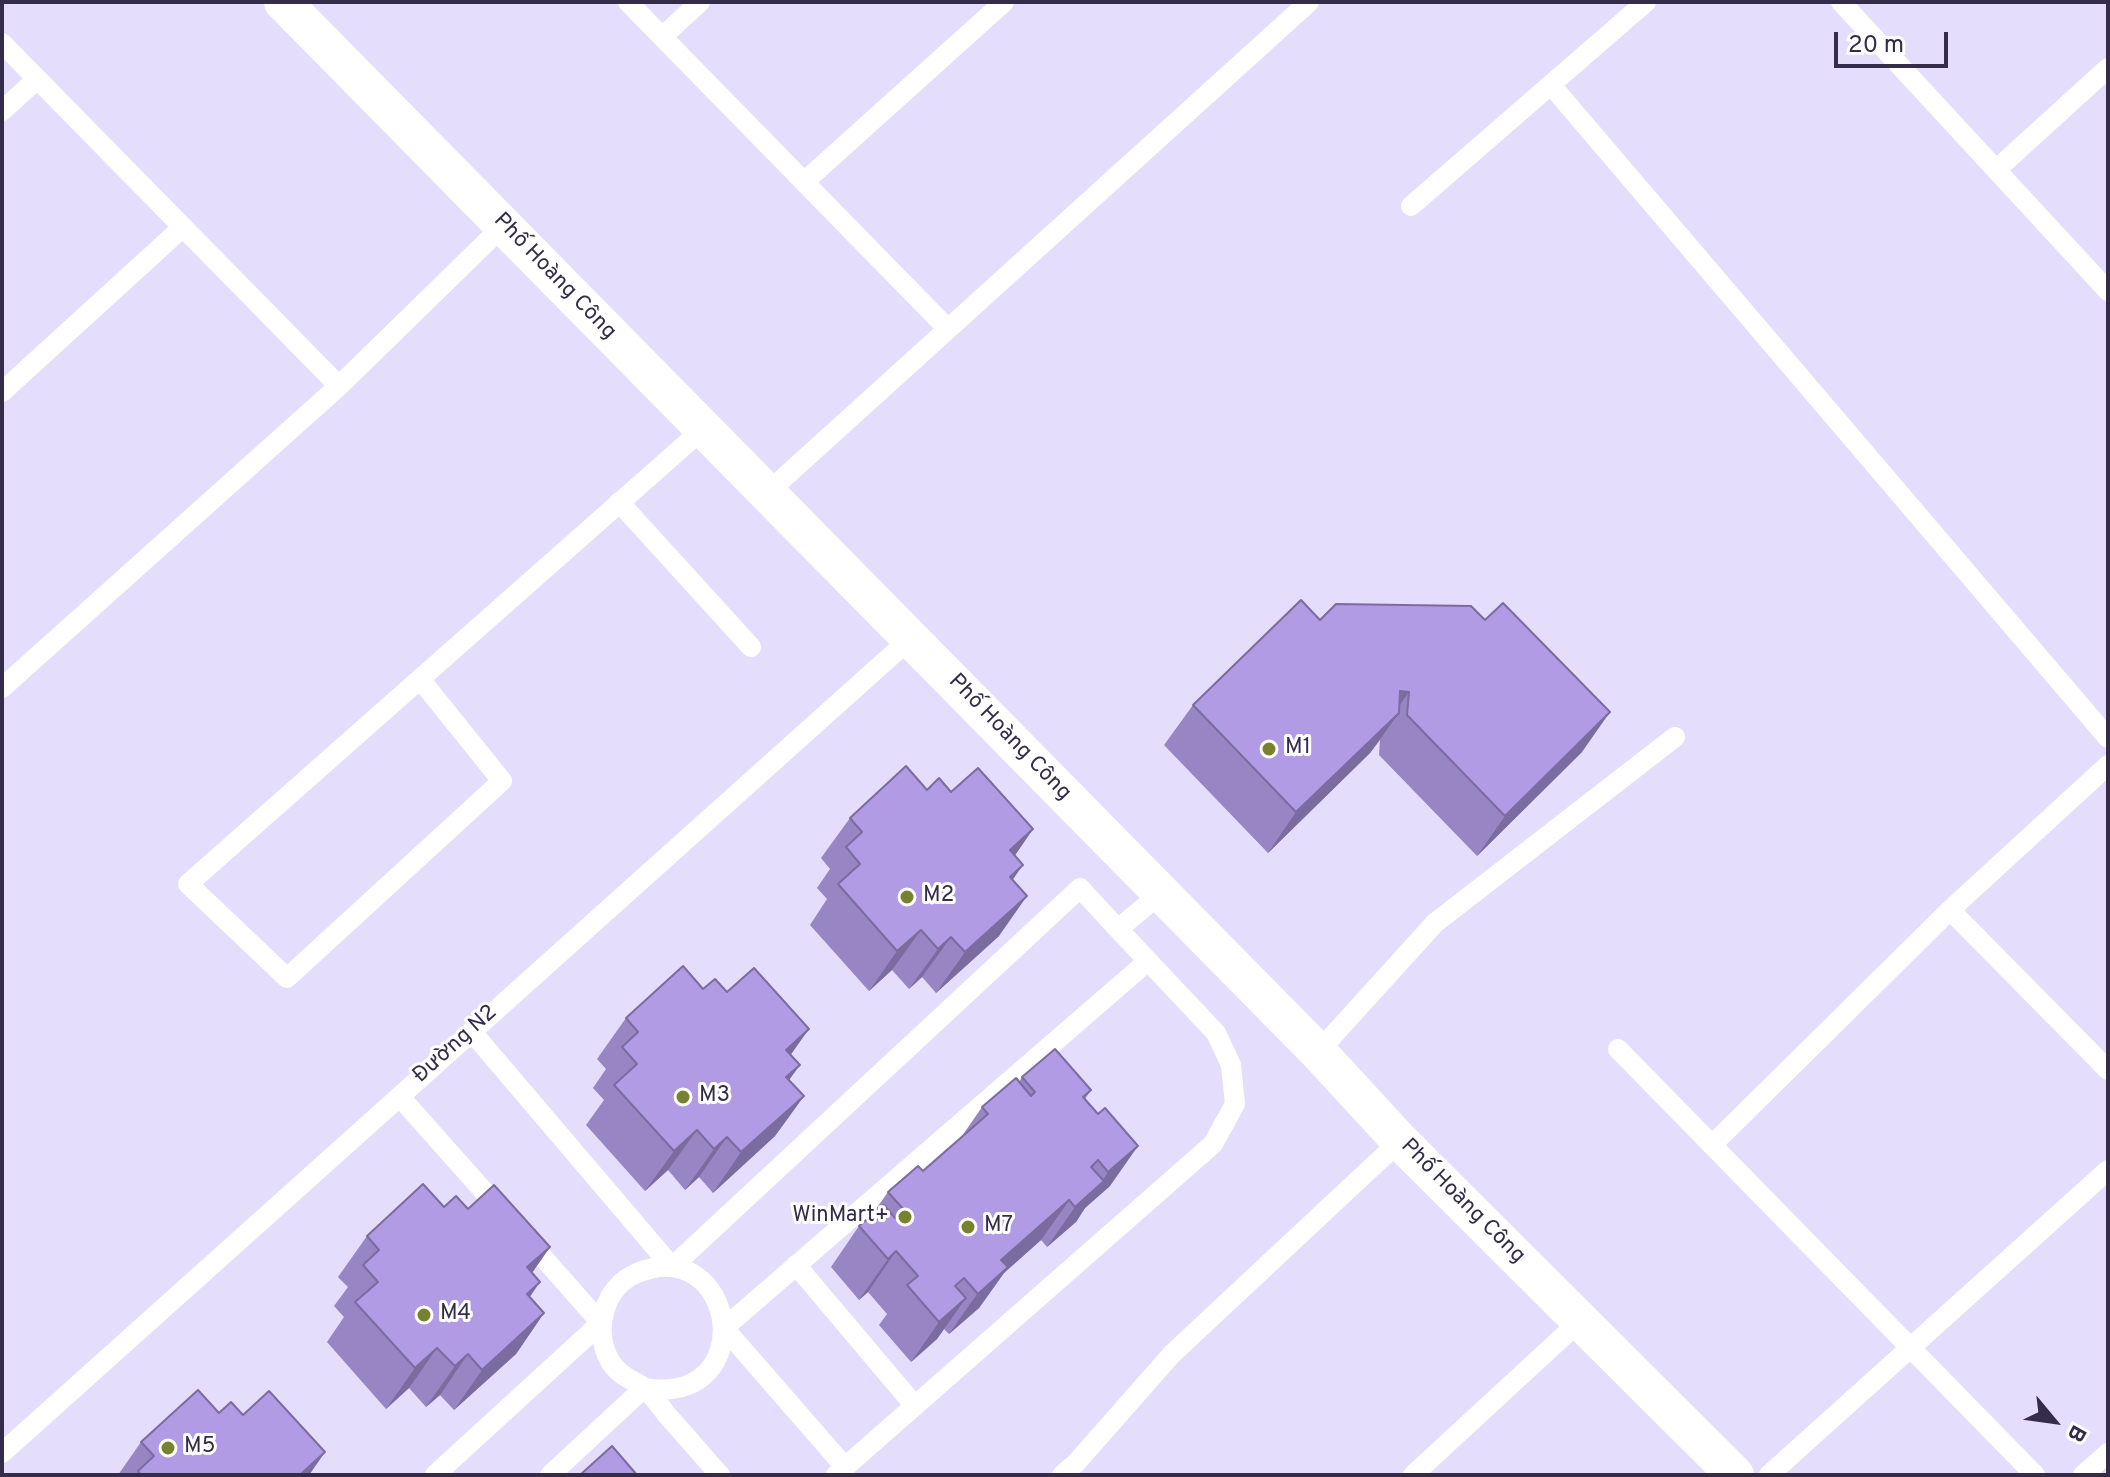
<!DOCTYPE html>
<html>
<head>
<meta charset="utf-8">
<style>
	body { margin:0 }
	#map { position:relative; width:2110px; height:1477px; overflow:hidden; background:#e5ddfc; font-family:Overpass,sans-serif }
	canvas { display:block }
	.frame { position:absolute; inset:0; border:4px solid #352c49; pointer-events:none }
	.north { position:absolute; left:2014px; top:1381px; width:80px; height:80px; -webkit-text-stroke:6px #fff; paint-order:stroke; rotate:119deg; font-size:22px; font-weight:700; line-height:32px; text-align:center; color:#352c49 }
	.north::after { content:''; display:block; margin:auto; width:28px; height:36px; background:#352c49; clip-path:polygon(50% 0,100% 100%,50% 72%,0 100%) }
	.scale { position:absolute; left:1834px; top:32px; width:114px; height:36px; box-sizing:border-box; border:4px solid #352c49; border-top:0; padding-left:10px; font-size:24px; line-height:28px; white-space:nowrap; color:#352c49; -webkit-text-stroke:6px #fff; paint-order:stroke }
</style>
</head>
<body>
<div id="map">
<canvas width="2110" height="1477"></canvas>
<div class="frame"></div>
<div class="north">B</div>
<div class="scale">20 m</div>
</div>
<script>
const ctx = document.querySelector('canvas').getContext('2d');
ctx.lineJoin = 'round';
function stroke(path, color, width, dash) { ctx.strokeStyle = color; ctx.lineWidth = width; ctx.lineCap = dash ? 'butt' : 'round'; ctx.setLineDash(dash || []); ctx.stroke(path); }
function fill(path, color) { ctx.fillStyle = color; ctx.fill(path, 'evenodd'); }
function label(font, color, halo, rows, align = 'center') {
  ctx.font = font + ' Overpass,sans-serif'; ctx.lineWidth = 6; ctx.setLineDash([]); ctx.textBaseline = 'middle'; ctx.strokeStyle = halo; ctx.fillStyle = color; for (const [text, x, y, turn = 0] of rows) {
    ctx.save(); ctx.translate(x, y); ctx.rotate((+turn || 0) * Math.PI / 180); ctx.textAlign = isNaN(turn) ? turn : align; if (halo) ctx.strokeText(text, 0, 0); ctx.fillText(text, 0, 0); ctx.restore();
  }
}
const lane = new Path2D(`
	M628,2L948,329
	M1841,2L2108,291
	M662,37L700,2
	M2,43L339,386
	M1551,85L2108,738
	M2,111L37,79
	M1997,169L2108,68
	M804,182L1004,2
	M1411,206L1646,2
	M2,392L183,227
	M767,493L1309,2
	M619,502L751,647
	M420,679L502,781L287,978L188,884L703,429
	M2,688L339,386L503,226
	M1950,910L2108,1070
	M472,1032L672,1267L1080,888L1118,929
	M1618,1049L2035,1475
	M1318,1052L1435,923L1675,737
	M400,1097L504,1214
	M1712,1145L1950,910L2108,765
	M796,1265L915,1406
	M644,1388C763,1407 736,1232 637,1273C603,1287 593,1331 610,1361C618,1375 631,1379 643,1387C652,1394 660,1406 667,1415C685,1435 702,1455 720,1475
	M2,1453L911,638
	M845,1467L724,1328L1148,961
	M435,1475L601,1323L525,1237
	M550,1475L644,1388
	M836,1475L1213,1144L1235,1104L1231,1065L1216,1033L1118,929L1160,894
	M1062,1475L1076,1463L1172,1354L1400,1141
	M1413,1475L1581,1320
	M1769,1475L2108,1170
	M2083,1475L2108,1453`);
const street = new Path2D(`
	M283,2L1318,1052L1400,1141L1735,1475`);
const wall = new Path2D(`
	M1320,620L1582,752L1477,856L1379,755L1380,740L1370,753L1268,853L1164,745L1193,705Z
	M927,790L951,792L1033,829L1015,855L1013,880L999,936L936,993L922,977L909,989L892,970L869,991L810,925L827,899L817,888L830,869L821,858L850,818Z
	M703,989L791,1055L789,1080L804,1096L775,1136L713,1193L699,1177L685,1190L668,1170L645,1191L586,1125L604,1100L593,1088L606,1069L597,1059L626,1018Z
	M1022,1077L1091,1090L1085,1099L1098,1114L1105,1108L1110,1186L1085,1208L1076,1222L1047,1247L1041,1240L1004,1273L979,1308L949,1334L944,1329L937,1339L911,1362L879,1325L887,1314L868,1292L859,1300L831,1267L859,1226L871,1216L888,1192L923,1171L960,1139L982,1107L1019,1082Z
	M444,1207L468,1209L550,1247L532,1273L530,1297L544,1313L516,1354L454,1410L440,1395L426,1407L409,1388L386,1409L327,1342L344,1317L334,1306L348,1287L338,1277L367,1236Z
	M219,1413L243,1415L325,1452L309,1475H118L141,1442Z`);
const shadedWall = new Path2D(`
	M1400,691L1409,692L1384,727L1399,713L1370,753L1268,853L1296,812Z
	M1610,712L1582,752L1477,856L1505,816Z
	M1033,829L1005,870L1010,850Z
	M1023,865L995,905L1010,877Z
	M1027,896L999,936L936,993L965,952Z
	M921,930L892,970L869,991L897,951Z
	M951,937L922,977L909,989L938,949Z
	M809,1029L780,1070L786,1050Z
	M800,1065L771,1105L786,1077Z
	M804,1096L775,1136L713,1193L741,1152Z
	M697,1130L668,1170L645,1191L674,1151Z
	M727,1137L699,1177L685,1190L714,1149Z
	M1138,1146L1110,1186L1085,1208L1076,1222L1047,1247L1075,1207L1099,1186L1108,1172Z
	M1098,1160L1041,1240L1004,1273L979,1308L949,1334L1001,1260Z
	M550,1247L522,1287L527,1267Z
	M896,1251L868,1292L859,1300L888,1259Z
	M540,1282L512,1323L527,1294Z
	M966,1298L937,1339L911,1362L939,1322Z
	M544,1313L516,1354L454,1410L482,1370Z
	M437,1348L409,1388L386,1409L415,1368Z
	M468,1354L440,1395L426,1407L455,1366Z
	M325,1452L309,1475H301Z`);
const building = new Path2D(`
	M1301,600L1320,620L1336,604L1471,606L1485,620L1503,603L1610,712L1505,816L1407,715L1409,692L1400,691L1399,713L1296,812L1193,705Z
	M906,766L927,790L939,778L951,792L978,768L1033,829L1010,850L1023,865L1010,877L1027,896L965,952L951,937L938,949L921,930L897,951L838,884L860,864L846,847L862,832L850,818Z
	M683,966L703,989L715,979L727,992L754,968L809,1029L786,1050L800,1065L786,1077L804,1096L741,1152L727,1137L714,1149L697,1130L674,1151L614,1085L637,1064L622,1047L638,1032L626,1018Z
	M1055,1049L1091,1090L1083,1097L1098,1114L1105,1108L1138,1146L1108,1172L1098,1160L1091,1167L1104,1181L1075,1207L1069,1200L1001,1260L1008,1267L978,1294L964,1278L955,1286L966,1298L939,1322L907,1285L918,1276L896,1251L888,1259L859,1226L884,1205L895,1218L904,1210L888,1192L918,1166L923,1171L988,1114L982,1107L1016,1078L1031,1096L1035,1092L1022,1077Z
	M423,1184L444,1207L456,1196L468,1209L494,1185L550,1247L527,1267L540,1282L527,1294L544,1313L482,1370L468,1354L455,1366L437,1348L415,1368L355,1302L378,1282L363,1265L379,1250L367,1236Z
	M198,1390L219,1413L231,1402L243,1415L269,1391L325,1452L302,1473L303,1475H141L138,1471L154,1456L141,1442Z
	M612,1446L637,1475H580Z`);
const markers = [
	[1269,749,8,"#768230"],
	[907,897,8,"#768230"],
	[683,1097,8,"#768230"],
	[905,1217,8,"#768230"],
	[968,1227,8,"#768230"],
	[424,1315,8,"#768230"],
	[168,1448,8,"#768230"]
];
const streetNames = [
	["Phố Hoàng Công",554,277,46],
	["Phố Hoàng Công",1009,738,46],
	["Đường N2",456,1045,-42],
	["Phố Hoàng Công",1462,1202,45]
];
const poiNames = [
	["M1",1285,749],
	["M2",923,897],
	["M3",699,1097],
	["WinMart+",889,1217,"right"],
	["M7",984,1227],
	["M4",440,1315],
	["M5",184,1448]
];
stroke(lane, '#fff', 20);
stroke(street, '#fff', 38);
fill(wall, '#9785c4');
fill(shadedWall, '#7b6ca0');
fill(building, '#b09be4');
stroke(building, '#7b6ca0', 2);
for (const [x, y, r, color] of markers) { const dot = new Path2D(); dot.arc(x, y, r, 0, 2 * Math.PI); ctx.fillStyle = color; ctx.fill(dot); stroke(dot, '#fff', 3); }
label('22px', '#352c49', '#fff', streetNames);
label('22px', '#352c49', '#fff', poiNames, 'left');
</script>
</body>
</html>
